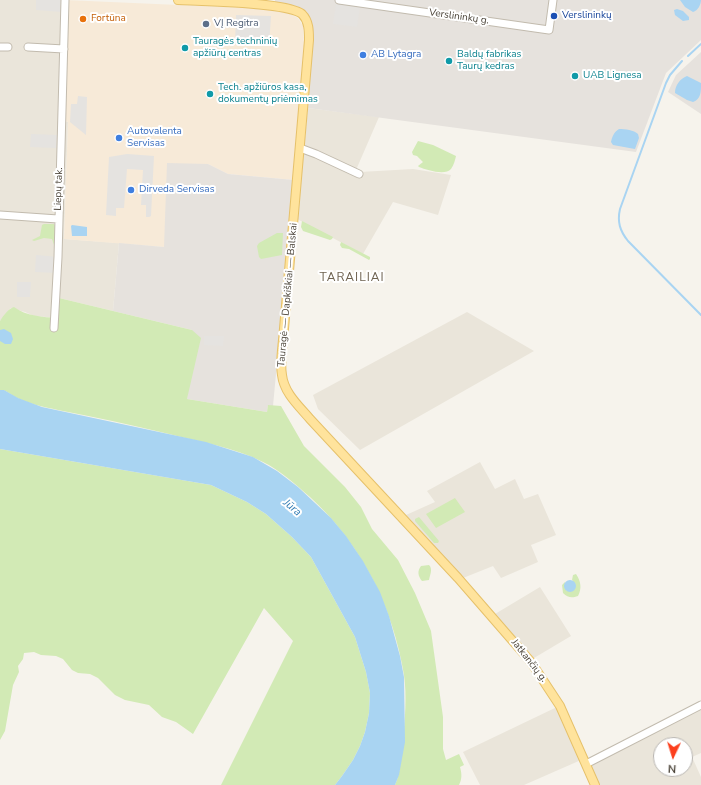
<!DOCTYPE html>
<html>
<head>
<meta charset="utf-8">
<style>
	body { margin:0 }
	#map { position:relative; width:701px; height:785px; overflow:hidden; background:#f6f3ec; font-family:"Nunito Sans",sans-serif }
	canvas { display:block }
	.north { position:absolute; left:653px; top:737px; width:40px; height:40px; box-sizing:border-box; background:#fff; border:1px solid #b7b4b0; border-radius:50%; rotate:184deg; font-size:11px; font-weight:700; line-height:16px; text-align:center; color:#4b4439 }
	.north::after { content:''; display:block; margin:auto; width:14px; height:18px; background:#fc3f1d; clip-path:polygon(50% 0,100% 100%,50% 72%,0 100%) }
</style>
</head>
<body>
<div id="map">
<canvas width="701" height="785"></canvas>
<div class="north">N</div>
</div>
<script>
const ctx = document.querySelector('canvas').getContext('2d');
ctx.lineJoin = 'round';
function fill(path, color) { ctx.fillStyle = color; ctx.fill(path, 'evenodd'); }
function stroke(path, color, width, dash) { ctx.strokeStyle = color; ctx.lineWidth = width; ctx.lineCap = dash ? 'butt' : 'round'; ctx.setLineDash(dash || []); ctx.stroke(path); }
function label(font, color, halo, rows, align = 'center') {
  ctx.font = font + ' "Nunito Sans",sans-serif'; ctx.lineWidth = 4; ctx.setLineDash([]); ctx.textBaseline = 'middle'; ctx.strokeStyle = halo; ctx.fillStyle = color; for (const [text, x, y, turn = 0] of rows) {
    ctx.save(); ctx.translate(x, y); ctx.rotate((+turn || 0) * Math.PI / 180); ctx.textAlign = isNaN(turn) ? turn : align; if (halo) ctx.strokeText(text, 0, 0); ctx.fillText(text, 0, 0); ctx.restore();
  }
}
const residential = new Path2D(`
	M0,0H65L61,119L68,122L64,239L119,243L113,311L59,298L58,318L34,316L25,312L11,308L0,321Z
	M308,108L379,117L356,170L360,172L413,169L451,175L438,215L393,202L363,254L297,219Z
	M467,312L534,351L360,450L318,409L313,395Z
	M480,462L495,489L515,479L524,499L538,494L556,535L531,545L538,562L501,578L493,566L463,578L406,515L435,502L427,491Z
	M540,587L571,636L534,658L495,614Z
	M701,705V753L692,757L701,777V785H595L586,764ZM661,745H685V769H661Z
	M557,707L581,760L524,785H480L463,752Z`);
const commercial = new Path2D(`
	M65,0L247,8L286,12L298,18L303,26L304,45L294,180L228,174L208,164L164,247L64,239L68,122L61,120Z`);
const industrial = new Path2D(`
	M275,0H701V40L666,73L636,152L308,108L312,40L311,21L307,12L301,8L292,5L275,2Z
	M701,52V114L668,92L676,75Z
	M167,163L208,164L228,174L294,180L273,406H268L267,412L187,399L192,330L113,311L119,243L164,247Z`);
const green = new Path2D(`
	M418,141L433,145L456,156C455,160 454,165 451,169C445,176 427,170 419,167L418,166L423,162L417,156L413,155L412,152Z
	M302,221L333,237L332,239L330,240L303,231L301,227Z
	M44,224H54L55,227V248L52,239L44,238L34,241L32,240L40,236L42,225Z
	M277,233H283L282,255L261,259L259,257L257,246L259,243Z
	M341,242L370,257V259L369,260L349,249L342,248L340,245Z
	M59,298L192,330L201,338L187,399L267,412L268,405L281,406L304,446L345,487L361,507L372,529L398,560L415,593L431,631L443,717V749L446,760L459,754L464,765L460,767C462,774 462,779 459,785H395C401,771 401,755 403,740C405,719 407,696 404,675C393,607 361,544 310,497C296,485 280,470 263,462C233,447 201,442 169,434C132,425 95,417 58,410C44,407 30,404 17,398C11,395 7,390 0,390V321C3,316 9,308 14,307C26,316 43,317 58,318Z
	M0,449L211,485L247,502L266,514L292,537L311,557L355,637L366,672L370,693L369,713L365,732L360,746L353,760L342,776L335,785H221L293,641L264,608L193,734L176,722L162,717L149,705L125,700L115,695L98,678L90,674L78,673L72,670L63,659L56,656L41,655L34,652L24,653L23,659L18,666L19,672L13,685L5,731L0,740Z
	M455,498L465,512L436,528L426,514Z
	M419,517L439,541L438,543H434L415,521V519Z
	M429,565C433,569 430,575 429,580L422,581C418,576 417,571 421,566Z
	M576,574C581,581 582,589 578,596C572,598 568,598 563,593L562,585L565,582V587L567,591L573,581L572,580L573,575Z`);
const parking = new Path2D(`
	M36,0H62V12L36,10Z
	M336,4L360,7L357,27L333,24Z
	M236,15L271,16L269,46L235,44Z
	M78,96L87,97L86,135L70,122L71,104H77Z
	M31,134L57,135L56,148L30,147Z
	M127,154L154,156L151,216L149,217H146V205H141L143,170L127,169L124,208H116V216L106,215L109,157Z
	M36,255L58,257L57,273L35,272Z
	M17,282H31L30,297H17Z
	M204,336H224L223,346L204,345Z`);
const water = new Path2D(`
	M680,0H701C701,4 698,11 693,12L685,7Z
	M677,9L683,11L689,17V20L683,21L675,15L674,10Z
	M687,76L701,83C701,92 701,99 693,102L687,100L675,93C675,85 680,79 687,76Z
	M619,129C625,129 634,130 638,134L639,138L635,149L613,145L611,142C612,137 614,132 619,129Z
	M72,225L87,227V236H72L71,226Z
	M4,329L11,333L13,339L11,344H5L0,341V330Z
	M0,390H4L18,398L42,407L206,442L253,457L277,471L298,487L331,518L346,536L363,561L380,592L389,616L400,656L404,677L405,742L399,775L395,785H335L342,776L353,760L360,746L365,732L369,713L370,693L366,672L355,637L311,557L292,537L266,514L247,502L211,485L0,449Z
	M564 586a6 6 0 1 1 12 0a6 6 0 1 1-12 0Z`);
const stream = new Path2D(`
	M688,56L701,44
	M682,61L670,75L666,83L620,209C617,222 620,231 628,241L701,315`);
const minor = new Path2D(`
	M339,0L549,30L553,0
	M0,47H8
	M28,47L64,49
	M300,148L316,154L359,174
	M0,215L58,219
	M54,328L58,257L65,0
	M586,764L701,705`);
const major = new Path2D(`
	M178,0C201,1 287,2 302,14C309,21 309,31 309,40L283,340C282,351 280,364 282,375C284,393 299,406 310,419L458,578L531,662L560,706L595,785`);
const markers = [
	[554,16,4,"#1a4fb4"],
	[83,19,4,"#e8710a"],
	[206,24,4,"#5c6f8a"],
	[185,48,4,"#0f9aa8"],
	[363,55,4,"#3f7fe0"],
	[449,61,4,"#0f9aa8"],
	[575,76,4,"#0f9aa8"],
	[210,94,4,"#0f9aa8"],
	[119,138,4,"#3f7fe0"],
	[131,190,4,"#3f7fe0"]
];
const transitNames = [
	["Verslininkų",562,16]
];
const streetNames = [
	["Verslininkų g.",459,17,8],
	["Liepų tak.",59,189,-88],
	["Tauragė — Dapkiškiai — Balskai",288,295,-85],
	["Jatkančių g.",529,661,52]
];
const foodNames = [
	["Fortūna",91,19]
];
const serviceNames = [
	["VĮ Regitra",214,24]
];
const cultureNames = [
	["Tauragės techninių",193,42],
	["apžiūrų centras",193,54],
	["Baldų fabrikas",457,55],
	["Taurų kedras",457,67],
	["UAB Lignesa",583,76],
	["Tech. apžiūros kasa,",218,88],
	["dokumentų priėmimas",218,100]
];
const shopNames = [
	["AB Lytagra",371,55],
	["Autovalenta",127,132],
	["Servisas",127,144],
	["Dirveda Servisas",139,190]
];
const waterNames = [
	["Jūra",292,508,40]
];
const quarterNames = [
	["TARAILIAI",352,278]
];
fill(residential, '#eae5da');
fill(commercial, '#f7ead8');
fill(industrial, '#e6e2dd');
fill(green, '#d2eab5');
fill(parking, '#e5e3e0');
fill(water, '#a9d4f2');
stroke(stream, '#a9d4f2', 2);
stroke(minor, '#c2bbae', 9);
stroke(major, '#e6c16a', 10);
stroke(minor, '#fff', 7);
stroke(major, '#ffe39c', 8);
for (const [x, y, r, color] of markers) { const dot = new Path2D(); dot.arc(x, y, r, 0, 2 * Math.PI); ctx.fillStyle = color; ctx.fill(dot); stroke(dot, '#fff', 1.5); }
label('10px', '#164399', '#fff', transitNames, 'left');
label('10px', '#4b4439', '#fff', streetNames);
label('10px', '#c56008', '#fff', foodNames, 'left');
label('10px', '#4e5e75', '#fff', serviceNames, 'left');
label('10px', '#0d838f', '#fff', cultureNames, 'left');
label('10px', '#366cbe', '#fff', shopNames, 'left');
label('italic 11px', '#2e7ab2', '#fff', waterNames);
ctx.letterSpacing = '1px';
label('12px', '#6e6250', '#fff', quarterNames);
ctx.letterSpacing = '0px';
</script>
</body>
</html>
